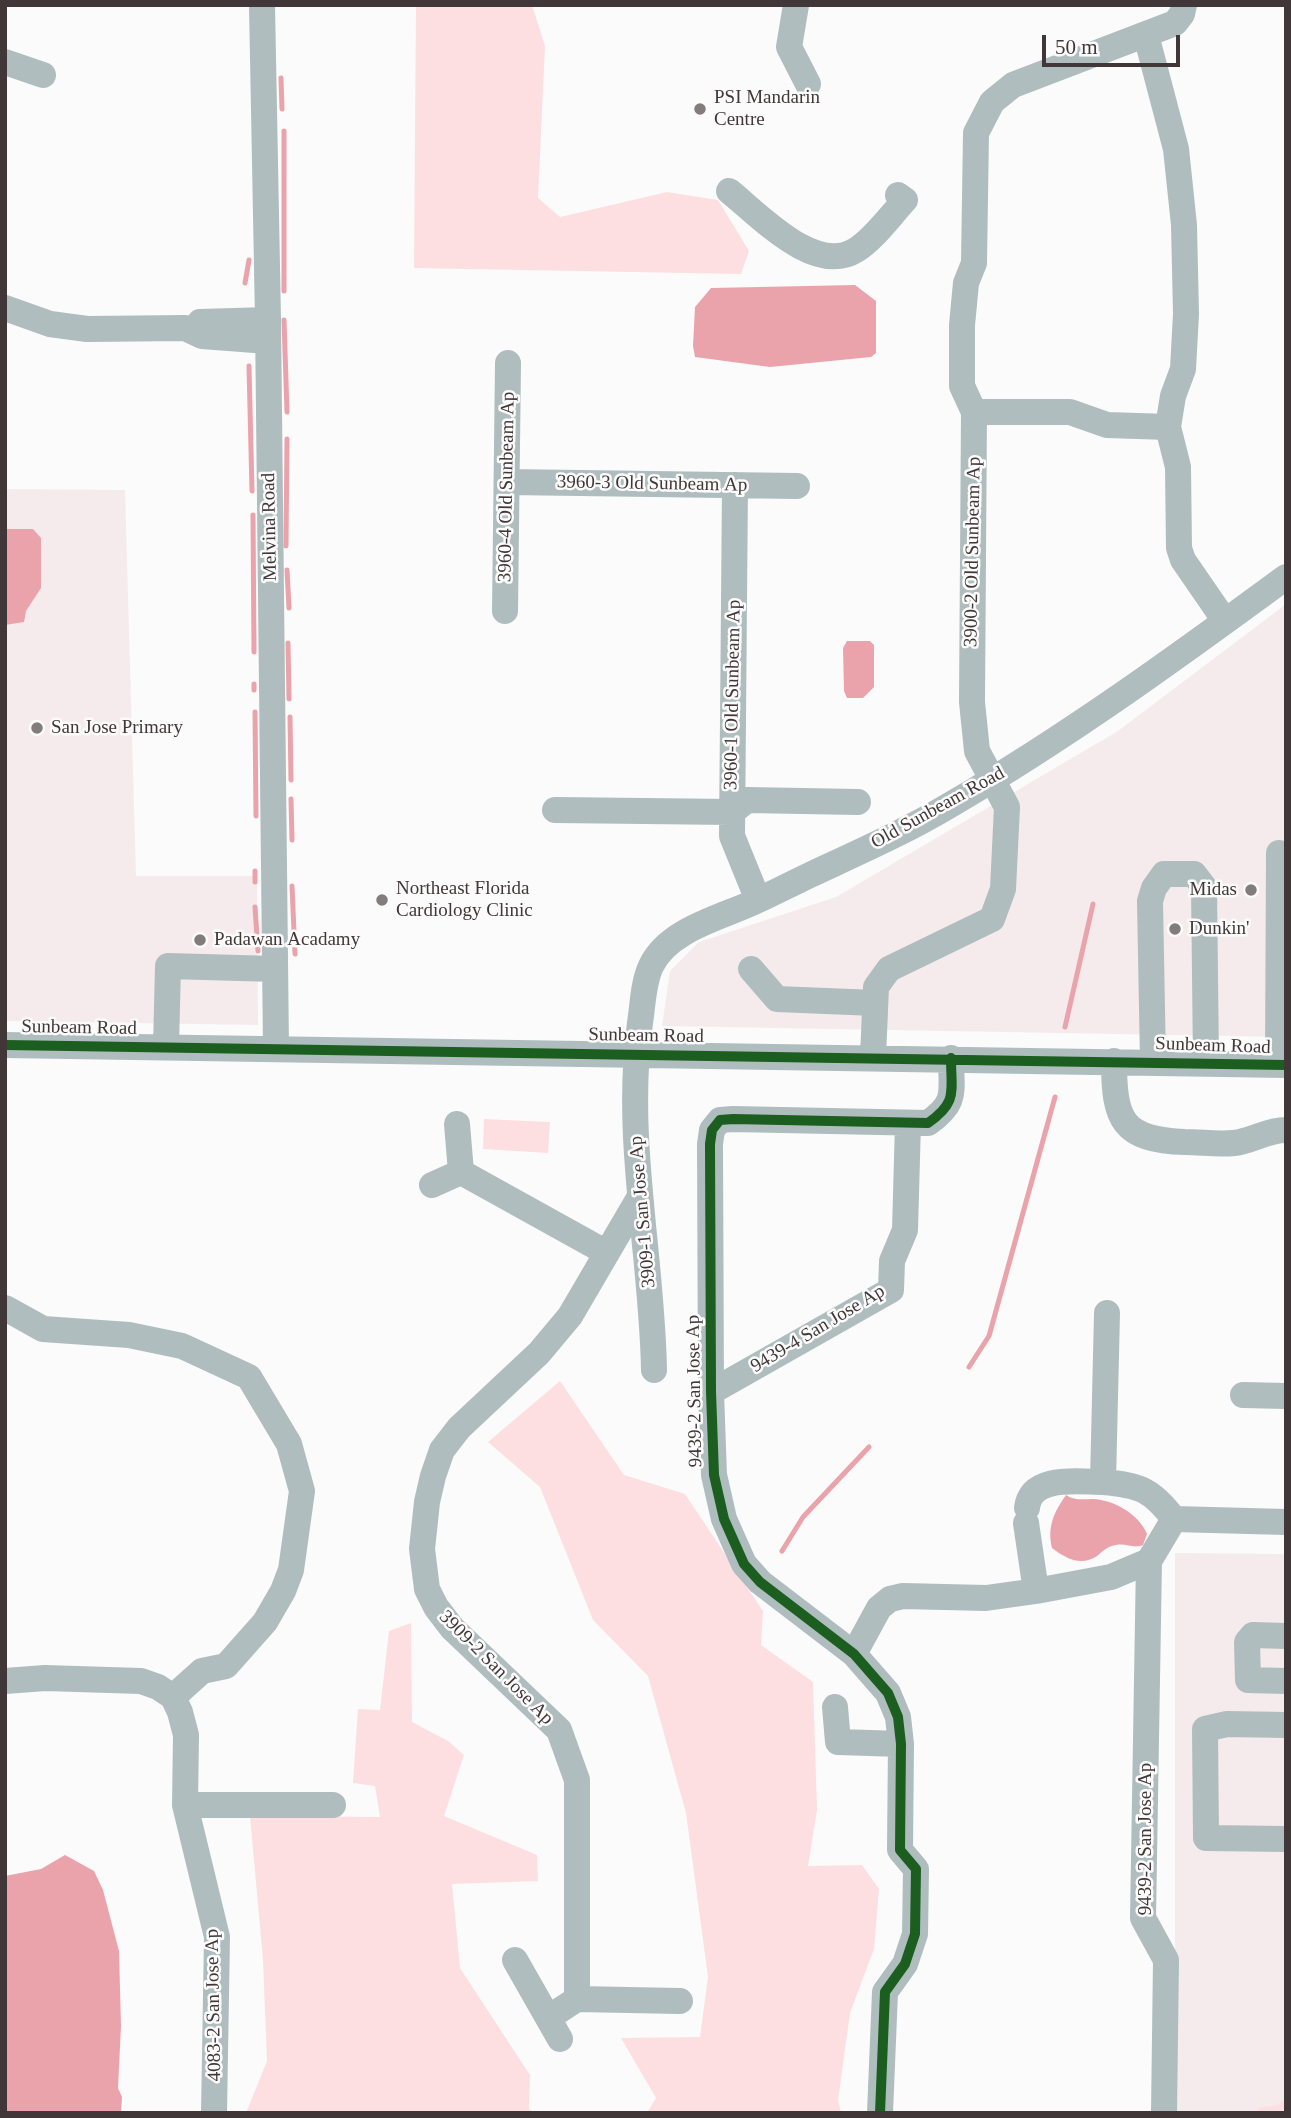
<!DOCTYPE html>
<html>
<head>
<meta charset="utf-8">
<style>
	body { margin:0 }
	#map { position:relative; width:1291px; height:2118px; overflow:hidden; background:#fbfbfb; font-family:Georgia,serif }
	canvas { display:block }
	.frame { position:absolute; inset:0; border:7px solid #423738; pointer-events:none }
	.scale { position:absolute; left:1042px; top:35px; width:138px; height:32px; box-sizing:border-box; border:4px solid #423738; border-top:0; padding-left:9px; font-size:21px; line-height:24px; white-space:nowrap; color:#423738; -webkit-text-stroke:5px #fbfbfb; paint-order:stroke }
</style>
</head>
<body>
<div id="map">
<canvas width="1291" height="2118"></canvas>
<div class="frame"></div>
<div class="scale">50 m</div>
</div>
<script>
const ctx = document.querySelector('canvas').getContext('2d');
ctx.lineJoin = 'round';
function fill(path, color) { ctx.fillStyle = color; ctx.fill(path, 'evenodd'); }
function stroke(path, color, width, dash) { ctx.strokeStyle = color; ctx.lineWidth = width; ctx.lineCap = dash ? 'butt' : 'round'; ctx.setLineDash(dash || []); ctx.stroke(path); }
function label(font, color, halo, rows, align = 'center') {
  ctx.font = font + ' Georgia,serif'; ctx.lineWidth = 5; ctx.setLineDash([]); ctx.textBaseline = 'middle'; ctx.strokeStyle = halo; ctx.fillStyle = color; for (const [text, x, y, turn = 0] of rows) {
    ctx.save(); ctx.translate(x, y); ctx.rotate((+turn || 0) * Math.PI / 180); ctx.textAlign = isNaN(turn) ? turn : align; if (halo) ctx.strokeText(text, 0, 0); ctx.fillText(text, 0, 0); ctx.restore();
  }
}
const built = new Path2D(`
	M5,489L125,490L136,876H257L258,1025L5,1021Z
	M1286,604V1037L662,1026L670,971L699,942L836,897L1118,731Z
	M1175,1553L1286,1554V2113H1175Z`);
const green = new Path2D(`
	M416,5H532L545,46L538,198L560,217L667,192L718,200L749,251L741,274L414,268Z
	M484,1119L550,1122L548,1153L483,1149Z
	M560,1381L624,1475L685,1494L763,1611L761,1645L813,1682L817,1810L808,1866L862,1865L879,1889L874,1949L850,2013L838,2100L841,2113H647L656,2098L621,2038L700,2037L708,1977L686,1813L648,1676L593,1620L540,1487L488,1442Z
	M411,1623L412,1722L448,1741L464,1755L444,1816L537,1855L538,1881L452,1884L460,1968L530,2075L529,2109L533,2113H246L267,2061L263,1960L250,1816L380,1817L375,1786L353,1783L358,1709L380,1710L389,1631Z
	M1286,2098V2113H1257L1258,2108L1277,2105Z`);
const water = new Path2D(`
	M855,285L876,301V353L871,357L770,367L695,357L693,346L695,307L711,288Z
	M5,529H33L41,538V588L26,611L24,622L5,625Z
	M847,641H870L874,645V687L863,698H847L844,691L843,648Z
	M1066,1495C1075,1501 1083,1499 1093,1499C1114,1500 1139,1514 1147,1534L1143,1545C1133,1549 1127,1543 1116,1545C1108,1546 1103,1551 1097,1556C1081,1567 1065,1558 1052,1548C1047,1527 1054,1512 1066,1495Z
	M65,1855L94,1871L103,1890L119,1951L121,2026L118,2088L122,2097L121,2113H5V1876L41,1869Z`);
const stream = new Path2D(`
	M281,78L282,109
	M284,131V291
	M245,283L249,260
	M284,320L287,412
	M249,366L252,491
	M253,515L254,652
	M286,546L287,439
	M287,570L289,608
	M288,643L289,699
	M254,684V690
	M255,712L256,816
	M290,717L291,780
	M291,799L292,840
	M255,871V882
	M292,886L295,954
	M255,907L258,951
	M1065,1027L1093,904
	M969,1367L989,1336L1055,1097
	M782,1551L803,1517L869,1447`);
const minor = new Path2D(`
	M262,5L268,320L276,1049
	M796,5L789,47L808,84
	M1146,35L1176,149L1184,225L1186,314L1183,369L1173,396L1168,427L1178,467L1179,548L1183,560L1225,621
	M5,62L43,75
	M729,191C759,215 815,276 856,250C873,240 891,215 905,200L898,195
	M5,308L50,324L87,329L185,328L202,336L268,341
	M200,322L268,320
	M974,412H1070L1107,425L1168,427
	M507,482L797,486
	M735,485L732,836L758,900
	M505,611L508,363
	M555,810L732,812L747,800L858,802
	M751,969L777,999L875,1003
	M5,1045L1286,1065
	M166,1047L168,966L275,969
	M873,1057L876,987L889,969L992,919L1003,889L1007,807L977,751L972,702L974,412L962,386V325L966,283L974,263L976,133L992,102L1013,85L1175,23L1182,14L1184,5
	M1114,1061C1114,1120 1122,1140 1185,1142C1201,1142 1218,1145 1234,1143C1252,1141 1267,1130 1286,1130
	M1153,1062L1150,901L1154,888L1164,874H1194L1204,887L1206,1063
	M1278,1065L1279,853
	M457,1124L461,1172L607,1253
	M432,1185L461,1172
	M5,1308L43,1329L129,1335L182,1346L249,1377L289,1444L302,1491L291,1570L283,1591L265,1622L226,1666L202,1671L173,1697
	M1107,1313L1103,1482C1140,1485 1152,1490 1174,1519
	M654,1370C652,1254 624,1139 640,1023C643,1004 643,983 651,966C668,930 719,918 752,903C772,894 791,884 810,875C857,853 905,832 950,805C1067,737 1177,657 1286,577
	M711,1392L891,1290L892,1261L905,1230L908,1123
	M1243,1395L1286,1396
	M1027,1508C1031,1474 1079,1482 1103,1482
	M1026,1523L1036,1591
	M1149,1561L1143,1918L1166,1960L1164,2113
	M1286,1636L1253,1635L1247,1642L1248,1680L1286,1681
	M854,1654L879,1608L890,1599L903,1596L986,1598L1036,1591L1111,1577L1149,1561L1174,1519L1286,1522
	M5,1681L45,1678L141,1681L158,1687L173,1697L180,1712L186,1735L185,1805L217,1937L214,2113
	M835,1707L838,1742L901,1744
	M1286,1725L1227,1724L1205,1729L1206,1838L1286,1839
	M185,1805H333
	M515,1960L560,2039
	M577,1999V1780L559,1730L452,1628L436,1607L427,1589L422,1549L427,1502L433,1476L442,1450L459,1428L539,1353L570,1316L639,1198
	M548,2018L577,1999L680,2001
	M880,2113L885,1992L905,1964L915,1934L916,1869L900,1850L901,1744L898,1717L888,1693L854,1654L760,1582L744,1564L724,1519L714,1475L711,1392L710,1144L712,1130L720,1120L733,1119L928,1123C958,1102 951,1092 951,1058`);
const cycleway = new Path2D(`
	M5,1045L1286,1065
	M880,2113L885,1992L905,1964L915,1934L916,1869L900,1850L901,1744L898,1717L888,1693L854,1654L760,1582L744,1564L724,1519L714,1475L711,1392L710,1144L712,1130L720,1120L733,1119L928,1123C958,1102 951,1092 951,1058`);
const markers = [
	[700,109,7,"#837c7c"],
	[37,728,7,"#837c7c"],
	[1251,890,7,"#837c7c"],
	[382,900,7,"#837c7c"],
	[1175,929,7,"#837c7c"],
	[200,940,7,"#837c7c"]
];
const poiNames = [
	["PSI Mandarin",714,98],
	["Centre",714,120],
	["San Jose Primary",51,728],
	["Northeast Florida",396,889],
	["Cardiology Clinic",396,911],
	["Midas",1237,890,"right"],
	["Dunkin'",1189,929],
	["Padawan Acadamy",214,940]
];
const streetNames = [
	["3960-3 Old Sunbeam Ap",652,484,1],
	["3960-4 Old Sunbeam Ap",507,487,-89],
	["Melvina Road",270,527,-91],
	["3900-2 Old Sunbeam Ap",973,552,-89],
	["3960-1 Old Sunbeam Ap",733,695,-89],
	["Old Sunbeam Road",938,808,-29],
	["Sunbeam Road",79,1028,1],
	["Sunbeam Road",646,1036,1],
	["Sunbeam Road",1213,1046,2],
	["3909-1 San Jose Ap",643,1212,-95],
	["9439-4 San Jose Ap",818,1329,-31],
	["9439-2 San Jose Ap",695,1391,-91],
	["3909-2 San Jose Ap",496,1668,45],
	["9439-2 San Jose Ap",1146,1839,-90],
	["4083-2 San Jose Ap",214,2005,-91]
];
fill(built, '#f5ebec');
fill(green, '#fddfe1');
fill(water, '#eaa3ab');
stroke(stream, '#eaa3ab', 5);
stroke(minor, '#afbdbe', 26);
stroke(cycleway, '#1b5e20', 10);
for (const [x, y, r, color] of markers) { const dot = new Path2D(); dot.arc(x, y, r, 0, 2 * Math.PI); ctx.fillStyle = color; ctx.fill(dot); stroke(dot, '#fbfbfb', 2.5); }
label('19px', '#423738', '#fbfbfb', poiNames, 'left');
label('19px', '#423738', '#fbfbfb', streetNames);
</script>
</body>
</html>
